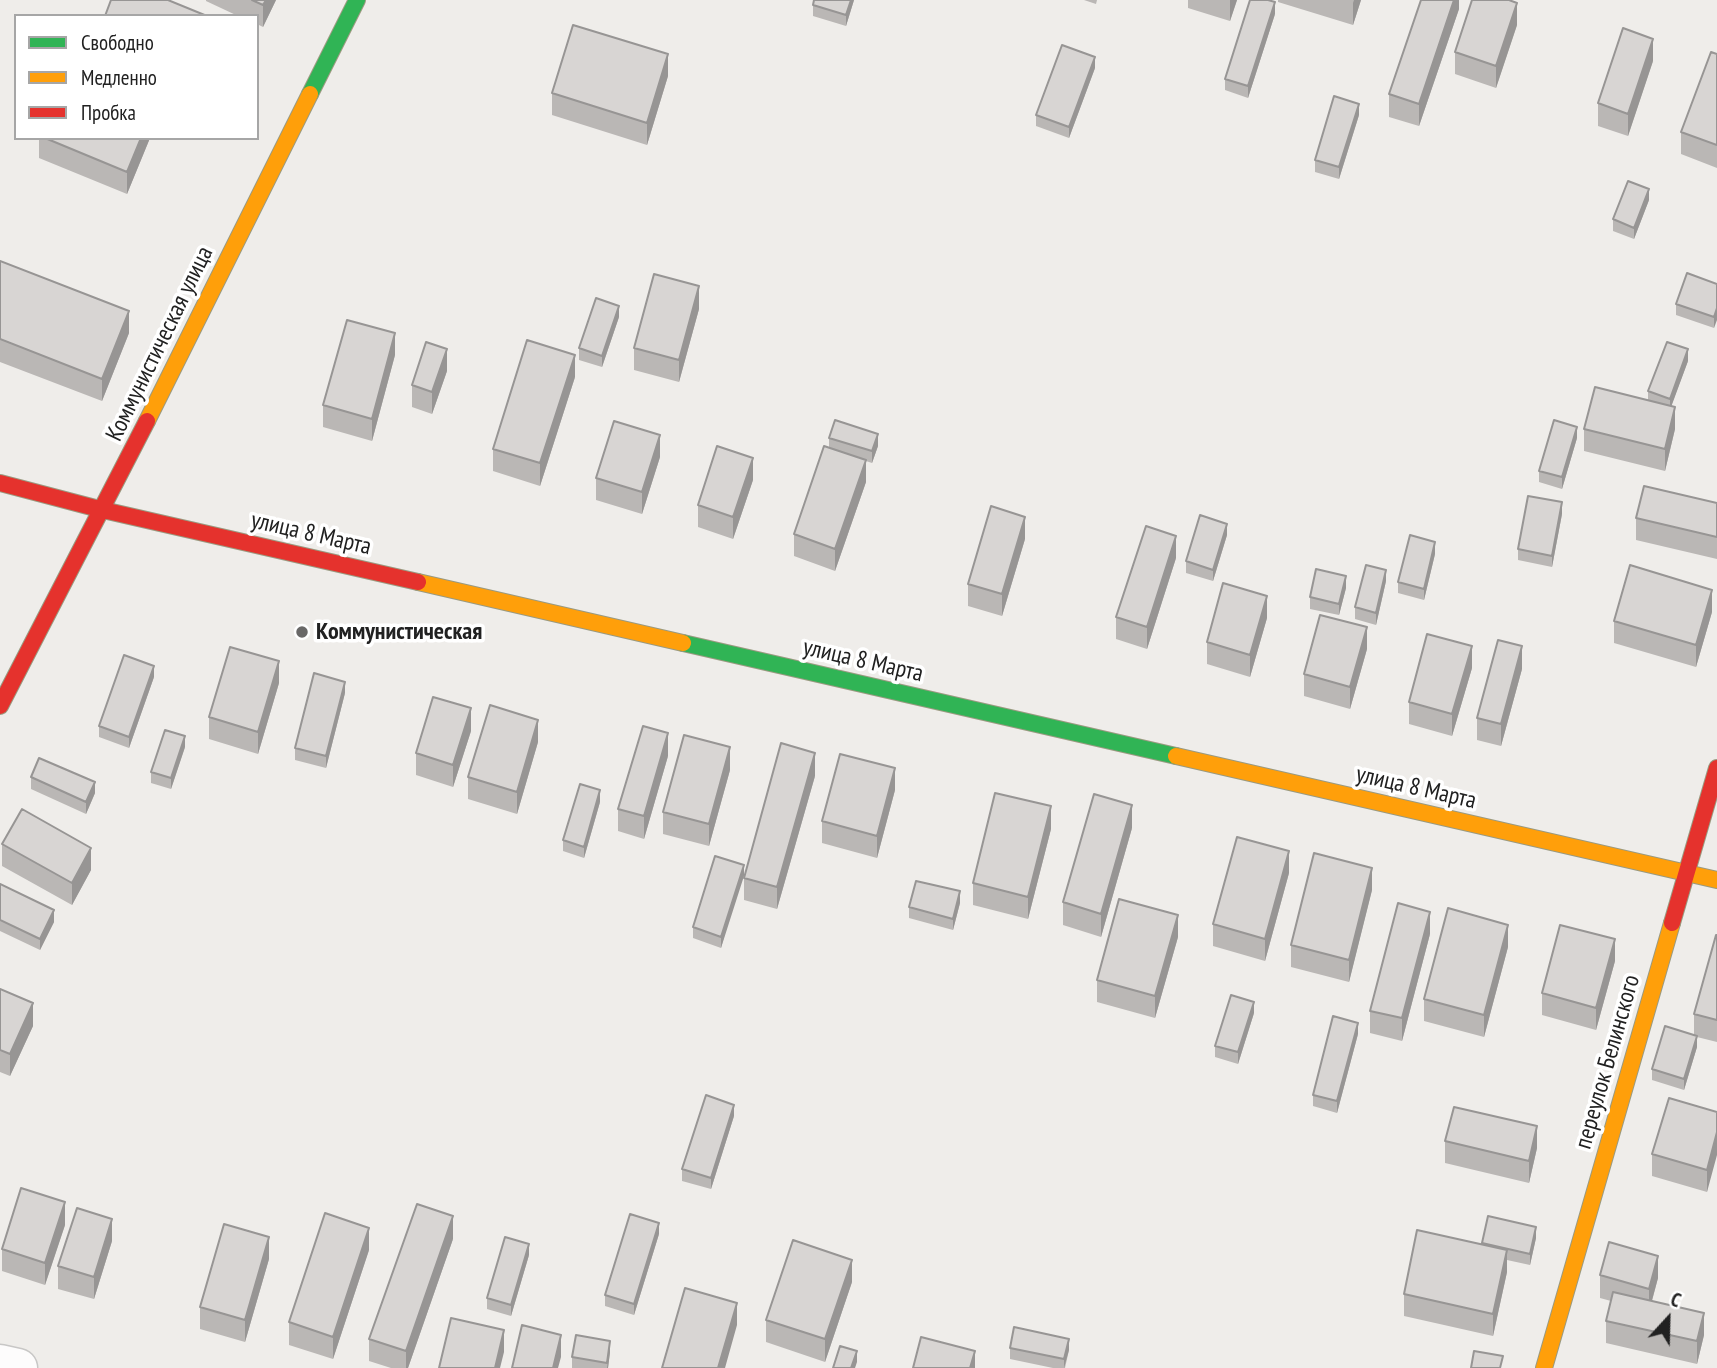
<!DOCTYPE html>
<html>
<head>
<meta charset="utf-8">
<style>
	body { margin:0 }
	#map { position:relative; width:1717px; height:1368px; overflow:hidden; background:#efedea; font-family:"PT Sans Narrow",sans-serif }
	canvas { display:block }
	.legend { position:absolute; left:14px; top:14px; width:245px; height:126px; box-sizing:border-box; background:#fff; border:2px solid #a6a6a6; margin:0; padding:9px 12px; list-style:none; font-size:21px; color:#212121 }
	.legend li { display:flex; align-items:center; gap:14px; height:35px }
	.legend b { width:35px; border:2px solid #a6a6a6 }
	.north { position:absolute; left:1633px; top:1284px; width:70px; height:70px; -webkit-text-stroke:5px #fff; paint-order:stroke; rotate:22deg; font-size:19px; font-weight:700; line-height:28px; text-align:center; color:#212121 }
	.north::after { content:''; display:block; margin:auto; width:24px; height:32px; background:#212121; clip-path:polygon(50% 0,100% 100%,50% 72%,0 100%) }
</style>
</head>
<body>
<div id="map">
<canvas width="1717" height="1368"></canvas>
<ul class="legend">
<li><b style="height:9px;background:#30b455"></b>Свободно</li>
<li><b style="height:9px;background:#ff9f0a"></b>Медленно</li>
<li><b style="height:9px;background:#e5322d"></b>Пробка</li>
</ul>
<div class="north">С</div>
</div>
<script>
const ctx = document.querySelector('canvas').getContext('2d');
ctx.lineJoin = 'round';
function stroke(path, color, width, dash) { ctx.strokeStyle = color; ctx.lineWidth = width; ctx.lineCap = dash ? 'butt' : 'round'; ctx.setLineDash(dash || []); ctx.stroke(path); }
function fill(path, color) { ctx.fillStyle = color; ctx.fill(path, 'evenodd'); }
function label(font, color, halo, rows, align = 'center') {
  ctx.font = font + ' "PT Sans Narrow",sans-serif'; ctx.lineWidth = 7; ctx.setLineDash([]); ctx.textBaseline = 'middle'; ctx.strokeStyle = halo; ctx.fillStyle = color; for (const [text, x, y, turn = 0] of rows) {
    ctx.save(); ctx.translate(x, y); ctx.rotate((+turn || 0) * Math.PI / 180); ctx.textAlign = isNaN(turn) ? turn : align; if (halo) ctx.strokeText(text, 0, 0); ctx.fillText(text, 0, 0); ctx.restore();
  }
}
const street = new Path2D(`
	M0,1364L18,1368`);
const fast = new Path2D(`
	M310,94L357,0
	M683,643L1176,756`);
const slow = new Path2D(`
	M147,421L310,94
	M418,582L683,643
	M1176,756L1717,880
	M1544,1368L1672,923`);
const jam = new Path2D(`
	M0,483L103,510L418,582
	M0,706L147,421
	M1672,923L1717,768`);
const wall = new Path2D(`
	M206,0H276L263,27L257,24V16H238L206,1Z
	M814,0H854L846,26L813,16V5Z
	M1084,0H1097L1096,4Z
	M1188,0H1237L1230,21L1188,8Z
	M1278,0H1361L1353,25L1278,2Z
	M1459,0V9L1419,126L1389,117V94Z
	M1275,14L1248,98L1225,90V79Z
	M1517,25L1496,88L1455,74V52Z
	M1717,54V168L1681,154V132Z
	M1653,61L1628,136L1598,126V103Z
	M1095,68L1069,138L1036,126V115Z
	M668,76L647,145L552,115V93Z
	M1359,115L1339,179L1315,172V160Z
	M39,138H150L127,194L39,158Z
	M1649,200L1634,239L1613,231V219Z
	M0,261L129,333L102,401L0,362Z
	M1717,284L1714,328L1676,315V304Z
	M699,309L679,382L634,370V348Z
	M619,317L602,367L579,360V348Z
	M395,355L372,441L323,427V405Z
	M1688,361L1671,406L1675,429L1665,471L1584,451V429L1648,400V391Z
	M447,371L432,414L412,407V385Z
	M575,377L540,486L493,471V449Z
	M829,438L878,446L872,463L866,461V482L835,571L794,556V534L829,448Z
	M1577,438L1562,489L1539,482V471Z
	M660,457L642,514L596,500V478Z
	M753,480L733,539L698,527V505Z
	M1717,503V559L1636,540V518Z
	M1562,514L1552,567L1518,560V549Z
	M1227,535L1213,581L1186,573V561Z
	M1025,539L1002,616L968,606V584Z
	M1435,554L1424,600L1398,593V582Z
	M1176,558L1147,649L1116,639V617Z
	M1386,581L1376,625L1355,619V607Z
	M1346,588L1339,615L1310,609V597Z
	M1712,612L1696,667L1614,643V621Z
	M1267,618L1250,677L1207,664V642Z
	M1367,649L1350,709L1304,696V674Z
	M1472,668L1452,736L1409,724V702Z
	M1522,669L1501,746L1477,740V718Z
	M154,677L129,748L99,737V726Z
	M279,683L258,754L209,739V717Z
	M345,693L326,768L295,760V748Z
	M471,731L453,787L416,775V753Z
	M538,742L517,814L468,799V777Z
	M185,747L171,789L151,783V772Z
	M668,756L644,839L618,831V809Z
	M730,770L709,846L663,834V812Z
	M815,776L777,909L744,900V878Z
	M31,777L95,793L86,814L31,789Z
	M895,790L877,858L822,843V821Z
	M600,802L584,858L563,851V840Z
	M1132,828L1101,937L1063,925V902Z
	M1051,829L1028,919L973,905V883Z
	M2,844L91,870L72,905L2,866Z
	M744,865L721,948L693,938V927Z
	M1289,873L1265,961L1213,946V924Z
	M0,884L54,922L40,950L0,931Z
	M1372,890L1349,982L1291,967V945Z
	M960,903L953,930L909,918V907Z
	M1430,934L1402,1041L1370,1033V1011Z
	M1717,935V1042L1697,1037V1047L1684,1090L1652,1080V1069L1694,1035V1014Z
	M1178,937L1155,1018L1097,1002V980Z
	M1508,947L1484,1037L1424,1021V999Z
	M1615,961L1596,1030L1542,1015V993Z
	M0,989L33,1026L10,1076L0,1072Z
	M1254,1013L1238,1064L1215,1057V1046Z
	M1358,1034L1337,1113L1313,1106V1095Z
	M1717,1112L1707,1192L1652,1176V1154Z
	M734,1116L711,1189L682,1181V1169Z
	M1445,1141L1537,1148L1529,1183L1445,1163Z
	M1488,1216L1536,1238L1530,1265L1507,1260V1272L1493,1336L1404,1316V1294L1482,1244Z
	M65,1225L45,1285L2,1271V1249Z
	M659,1234L634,1315L605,1306V1295Z
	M453,1239L408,1368H391L369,1361V1339Z
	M112,1241L94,1299L58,1289V1266Z
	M369,1250L333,1359L289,1345V1322Z
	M529,1255L511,1316L487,1309V1298Z
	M269,1259L245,1342L200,1329V1307Z
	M1600,1275L1658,1278L1652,1301L1704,1335L1697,1364L1606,1343V1321L1611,1301L1600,1298Z
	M852,1282L825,1362L766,1342V1320Z
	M1010,1348L1069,1350L1065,1368H1053L1010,1359Z
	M610,1352L608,1368H572V1357Z`);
const shadedWall = new Path2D(`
	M266,0H276L263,27V5Z
	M851,0H854L846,26V15Z
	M1230,0H1237L1230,21Z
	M1354,0H1361L1353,25V3Z
	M1454,0H1459V9L1419,126V104Z
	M1275,2V14L1248,98V86Z
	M1517,3V25L1496,88V66Z
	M1653,39V61L1628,136V114Z
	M668,54V76L647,145V123Z
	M1095,57V68L1069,138V127Z
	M1359,104V115L1339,179V167Z
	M141,138H150L127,194V172Z
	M1649,189V200L1634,239V228Z
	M699,286V309L679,382V360Z
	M619,306V317L602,367V356Z
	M1717,308V320L1714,328V317Z
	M129,311V333L102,401V379Z
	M395,333V355L372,441V419Z
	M447,349V371L432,414V392Z
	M1688,349V361L1670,410V399Z
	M575,355V377L540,486V463Z
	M1675,407V429L1665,471V449Z
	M1577,427V438L1562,489V477Z
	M878,434V446L872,463V451Z
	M660,435V457L642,514V492Z
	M753,458V480L733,539V517Z
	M866,460V482L835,571V549Z
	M1562,502V514L1552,567V556Z
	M1025,517V539L1002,616V594Z
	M1227,524V535L1213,581V570Z
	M1176,536V558L1147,649V627Z
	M1435,542V554L1424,600V589Z
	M1386,570V581L1376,625V613Z
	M1346,576V588L1339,615V604Z
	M1712,590V612L1696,667V645Z
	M1267,596V618L1250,677V655Z
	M1367,627V649L1350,709V687Z
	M1472,646V668L1452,736V714Z
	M1522,646V669L1501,746V724Z
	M279,661V683L258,754V732Z
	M154,666V677L129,748V737Z
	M345,682V693L326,768V756Z
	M471,708V731L453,787V765Z
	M538,720V742L517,814V792Z
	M668,733V756L644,839V816Z
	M185,736V747L171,789V778Z
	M730,747V770L709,846V824Z
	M815,753V776L777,909V887Z
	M895,768V790L877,858V836Z
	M95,782V793L86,814V802Z
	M600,790V802L584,858V847Z
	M1132,805V828L1101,937V914Z
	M1051,806V829L1028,919V897Z
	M91,848V870L72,905V883Z
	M1289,851V873L1265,961V939Z
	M744,865V876L721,948V937Z
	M1372,868V890L1349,982V960Z
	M960,891V903L953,930V919Z
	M54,910V922L40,950V939Z
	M1430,912V934L1402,1041V1018Z
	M1178,915V937L1155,1018V996Z
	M1508,925V947L1484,1037V1015Z
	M1615,939V961L1596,1030V1008Z
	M1254,1002V1013L1238,1064V1052Z
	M33,1003V1026L10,1076V1054Z
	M1358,1023V1034L1337,1113V1101Z
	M1697,1036V1047L1684,1090V1079Z
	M734,1105V1116L711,1189V1178Z
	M1537,1126V1148L1529,1183V1161Z
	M1717,1132V1155L1707,1192V1170Z
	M65,1202V1225L45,1285V1263Z
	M453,1216V1239L408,1368H406V1351Z
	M112,1219V1241L94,1299V1277Z
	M659,1223V1234L634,1315V1304Z
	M1536,1227V1238L1530,1265V1254Z
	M369,1228V1250L333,1359V1337Z
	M269,1237V1259L245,1342V1320Z
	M529,1244V1255L511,1316V1305Z
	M1507,1250V1272L1493,1336V1314Z
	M1658,1256V1278L1649,1311V1289Z
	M852,1260V1282L825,1362V1339Z
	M737,1303V1325L725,1368H718Z
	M1704,1313V1335L1697,1364V1341Z
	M504,1330V1352L500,1368H495Z
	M561,1335V1357L558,1368H553Z
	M1069,1339V1350L1064,1368V1359Z
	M610,1341V1352L608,1368H607Z
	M857,1351V1362L855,1368H851Z
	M975,1351V1368H970Z`);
const building = new Path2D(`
	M111,0H168L207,16H105Z
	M252,0H266L263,5Z
	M814,0H851L846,15L813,5Z
	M1250,0H1268L1275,2L1248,86L1225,79Z
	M1421,0H1454L1419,104L1389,94Z
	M1472,0H1509L1517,3L1496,66L1455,52Z
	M573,25L668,54L647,123L552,93Z
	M1623,28L1653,39L1628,114L1598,103Z
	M1062,45L1095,57L1069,127L1036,115Z
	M1711,52L1717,54V145L1681,132Z
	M1334,96L1359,104L1339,167L1315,160Z
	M45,138H141L127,172Z
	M1628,181L1649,189L1634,228L1613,219Z
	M0,261L129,311L102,379L0,339Z
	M1687,273L1717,284V308L1714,317L1676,304Z
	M654,274L699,286L679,360L634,348Z
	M596,298L619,306L602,356L579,348Z
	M347,320L395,333L372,419L323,405Z
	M527,340L575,355L540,463L493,449Z
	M426,342L447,349L432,392L412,385Z
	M1667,342L1688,349L1670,399L1648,391Z
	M1595,387L1675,407L1665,449L1584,429Z
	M835,420L878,434L872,451L829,438Z
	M1554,420L1577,427L1562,477L1539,471Z
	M614,421L660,435L642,492L596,478Z
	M717,446L753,458L733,517L698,505Z
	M824,446L866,460L835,549L794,534Z
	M1644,486L1717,503V537L1636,518Z
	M1528,496L1562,502L1552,556L1518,549Z
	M991,506L1025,517L1002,594L968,584Z
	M1200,515L1227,524L1213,570L1186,561Z
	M1146,526L1176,536L1147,627L1116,617Z
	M1410,535L1435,542L1424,589L1398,582Z
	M1366,565L1386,570L1376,613L1355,607Z
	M1630,565L1712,590L1696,645L1614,621Z
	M1316,569L1346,576L1339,604L1310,597Z
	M1223,583L1267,596L1250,655L1207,642Z
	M1320,615L1367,627L1350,687L1304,674Z
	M1427,634L1472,646L1452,714L1409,702Z
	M1498,640L1522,646L1501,724L1477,718Z
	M230,647L279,661L258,732L209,717Z
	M124,655L154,666L129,737L99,726Z
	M314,673L345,682L326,756L295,748Z
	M433,697L471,708L453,765L416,753Z
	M490,705L538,720L517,792L468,777Z
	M643,726L668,733L644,816L618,809Z
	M165,730L185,736L171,778L151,772Z
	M684,735L730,747L709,824L663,812Z
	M781,743L815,753L777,887L744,878Z
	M840,754L895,768L877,836L822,821Z
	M39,758L95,782L86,802L31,777Z
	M580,784L600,790L584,847L563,840Z
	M995,793L1051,806L1028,897L973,883Z
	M1094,794L1132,805L1101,914L1063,902Z
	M22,809L91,848L72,883L2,844Z
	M1237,837L1289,851L1265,939L1213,924Z
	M1314,853L1372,868L1349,960L1291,945Z
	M715,856L744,865L721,937L693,927Z
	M916,881L960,891L953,919L909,907Z
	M0,884L54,910L40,939L0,920Z
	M1119,899L1178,915L1155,996L1097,980Z
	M1398,903L1430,912L1402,1018L1370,1011Z
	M1448,908L1508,925L1484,1015L1424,999Z
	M1560,925L1615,939L1596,1008L1542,993Z
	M1716,935H1717V1020L1694,1014Z
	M0,989L33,1003L10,1054L0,1050Z
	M1231,995L1254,1002L1238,1052L1215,1046Z
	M1333,1016L1358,1023L1337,1101L1313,1095Z
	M1665,1026L1697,1036L1684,1079L1652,1069Z
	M706,1095L734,1105L711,1178L682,1169Z
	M1669,1098L1717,1112V1132L1707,1170L1652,1154Z
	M1454,1107L1537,1126L1529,1161L1445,1141Z
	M21,1188L65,1202L45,1263L2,1249Z
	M417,1204L453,1216L406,1351L369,1339Z
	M77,1208L112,1219L94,1277L58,1266Z
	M325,1213L369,1228L333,1337L289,1322Z
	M630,1214L659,1223L634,1304L605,1295Z
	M1488,1216L1536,1227L1530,1254L1482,1243Z
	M224,1224L269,1237L245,1320L200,1307Z
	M1417,1230L1507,1250L1493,1314L1404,1294Z
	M505,1237L529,1244L511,1305L487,1298Z
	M793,1240L852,1260L825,1339L766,1320Z
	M1609,1242L1658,1256L1649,1289L1600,1275Z
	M685,1288L737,1303L718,1368H662Z
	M1613,1292L1704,1313L1697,1341L1606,1321Z
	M451,1318L504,1330L495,1368H439Z
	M522,1325L561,1335L553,1368H512Z
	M1014,1327L1069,1339L1064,1359L1010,1348Z
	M576,1335L610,1341L607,1363L572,1357Z
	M921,1337L975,1351L970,1368H913Z
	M840,1346L857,1351L851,1368H833Z
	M1474,1351L1503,1356L1500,1368H1471Z`);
const markers = [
	[302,632,7,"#696867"]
];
const streetNames = [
	["Коммунистическая улица",160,344,-64],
	["улица 8 Марта",311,534,13],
	["улица 8 Марта",863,661,13],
	["улица 8 Марта",1416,788,13],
	["переулок Белинского",1608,1062,-74]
];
const poiNames = [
	["Коммунистическая",316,632]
];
stroke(street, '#c8c7c6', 41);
stroke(fast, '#9a9a80', 18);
stroke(slow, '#9a9a80', 18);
stroke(jam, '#9a9a80', 18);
stroke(street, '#fdfcfc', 38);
stroke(fast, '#30b455', 16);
stroke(slow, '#ff9f0a', 16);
stroke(jam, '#e5322d', 16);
fill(wall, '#bab7b5');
fill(shadedWall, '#979594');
fill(building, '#d8d5d3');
stroke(building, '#979594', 2);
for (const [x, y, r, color] of markers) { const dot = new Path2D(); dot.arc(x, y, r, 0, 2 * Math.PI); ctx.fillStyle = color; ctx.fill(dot); stroke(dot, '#fff', 2.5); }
label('24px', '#212121', '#fff', streetNames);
label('bold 24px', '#212121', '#fff', poiNames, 'left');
</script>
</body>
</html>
